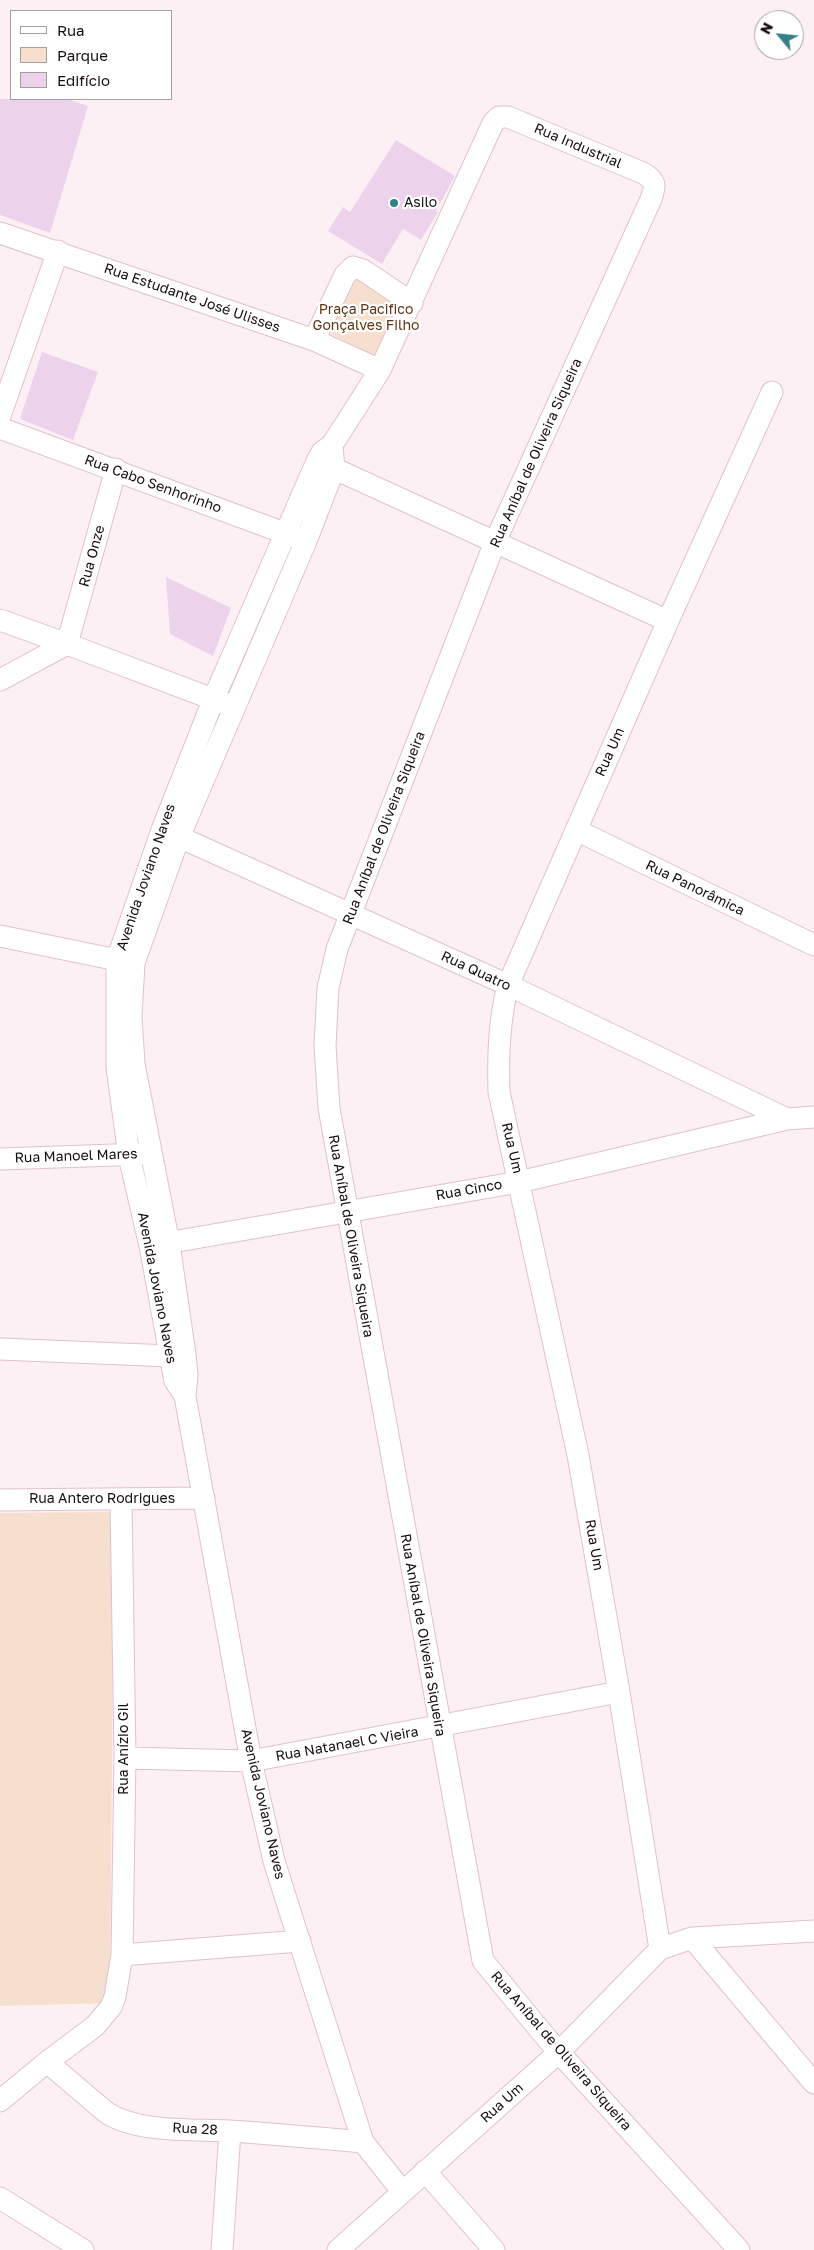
<!DOCTYPE html>
<html>
<head>
<meta charset="utf-8">
<style>
	body { margin:0 }
	#map { position:relative; width:814px; height:2250px; overflow:hidden; background:#fdf0f4; font-family:"Golos Text",sans-serif }
	canvas { display:block }
	.legend { position:absolute; left:10px; top:10px; width:162px; height:90px; box-sizing:border-box; background:#fff; border:1px solid #a39ea0; margin:0; padding:6px 9px; list-style:none; font-size:15px; color:#180d11 }
	.legend li { display:flex; align-items:center; gap:10px; height:25px }
	.legend b { width:25px; border:1px solid #a39ea0 }
	.north { position:absolute; left:754px; top:10px; width:50px; height:50px; box-sizing:border-box; background:#fff; border:1px solid #a39ea0; border-radius:50%; rotate:298deg; font-size:14px; font-weight:700; line-height:20px; text-align:center; color:#180d11 }
	.north::after { content:''; display:block; margin:auto; width:18px; height:22px; background:#388087; clip-path:polygon(50% 0,100% 100%,50% 72%,0 100%) }
</style>
</head>
<body>
<div id="map">
<canvas width="814" height="2250"></canvas>
<ul class="legend">
<li><b style="height:6px;background:#fff"></b>Rua</li>
<li><b style="height:14px;background:#f6dfce"></b>Parque</li>
<li><b style="height:14px;background:#ecd3eb"></b>Edifício</li>
</ul>
<div class="north">N</div>
</div>
<script>
const ctx = document.querySelector('canvas').getContext('2d');
ctx.lineJoin = 'round';
function fill(path, color) { ctx.fillStyle = color; ctx.fill(path, 'evenodd'); }
function stroke(path, color, width, dash) { ctx.strokeStyle = color; ctx.lineWidth = width; ctx.lineCap = dash ? 'butt' : 'round'; ctx.setLineDash(dash || []); ctx.stroke(path); }
function label(font, color, halo, rows, align = 'center') {
  ctx.font = font + ' "Golos Text",sans-serif'; ctx.lineWidth = 4.5; ctx.setLineDash([]); ctx.textBaseline = 'middle'; ctx.strokeStyle = halo; ctx.fillStyle = color; for (const [text, x, y, turn = 0] of rows) {
    ctx.save(); ctx.translate(x, y); ctx.rotate((+turn || 0) * Math.PI / 180); ctx.textAlign = isNaN(turn) ? turn : align; if (halo) ctx.strokeText(text, 0, 0); ctx.fillText(text, 0, 0); ctx.restore();
  }
}
const green = new Path2D(`
	M353,274L407,306L378,358L325,331Z
	M114,1512L110,2003L0,2006V1513Z`);
const building = new Path2D(`
	M0,99H67L88,106L50,233L0,215Z
	M396,140L455,176L436,211L438,212L421,240L403,229L382,264L328,231L343,207L350,212Z
	M42,352L98,372L73,440L20,419Z
	M166,577L231,608L213,656L170,634Z`);
const minor = new Path2D(`
	M0,233L314,340L380,370
	M314,340L345,275L353,267L363,270L412,303
	M0,416L58,251
	M0,428L298,538
	M332,445L334,469L306,541L179,837L134,963L131,1017L134,1064L169,1244L185,1354L187,1375L185,1396L251,1761L274,1861L363,2142L402,2191
	M322,463L668,621
	M0,620L67,644L226,704
	M0,680L67,644L116,469
	M576,830L814,945
	M168,832L508,985L787,1119
	M0,936L132,963
	M0,1159L142,1154
	M155,1245L519,1182L787,1119L814,1117
	M0,1349L170,1356L182,1355
	M185,1396L175,1381L150,1246L129,1156L117,1067V960L162,830L214,698L317,461L322,452L332,445L380,370L493,123L499,117H508L643,173C656,181 656,185 651,199L495,542L337,949L328,988L325,1046L329,1108L483,1961L554,2047L739,2250
	M0,1500L204,1498
	M125,1758L251,1761L619,1692
	M692,1938L814,2083
	M660,1949L619,1692L578,1455L499,1092C498,1055 499,1021 508,985L668,621L772,392
	M122,1955L300,1941
	M47,2062L107,2113C139,2133 193,2129 230,2131C275,2134 319,2138 363,2142
	M0,2101L47,2062L95,2026L111,2007L115,1997L122,1955L125,1758L121,1501
	M425,2171L494,2250
	M0,2198L83,2250
	M222,2250L230,2131
	M338,2250L559,2052L660,1949L692,1938L814,1931`);
const markers = [
	[394,203,5,"#388087"]
];
const streetNames = [
	["Rua Industrial",578,146,23],
	["Rua Estudante José Ulisses",192,298,19],
	["Rua Aníbal de Oliveira Siqueira",536,453,-66],
	["Rua Cabo Senhorinho",153,484,20],
	["Rua Onze",92,556,-75],
	["Rua Um",610,752,-66],
	["Rua Aníbal de Oliveira Siqueira",384,828,-69],
	["Avenida Joviano Naves",146,877,-71],
	["Rua Panorâmica",695,888,26],
	["Rua Quatro",476,971,25],
	["Rua Um",512,1148,77],
	["Rua Manoel Mares",76,1156,-2],
	["Rua Cinco",469,1190,-10],
	["Rua Aníbal de Oliveira Siqueira",351,1236,80],
	["Avenida Joviano Naves",157,1288,79],
	["Rua Antero Rodrigues",102,1499],
	["Rua Um",594,1545,80],
	["Rua Aníbal de Oliveira Siqueira",423,1635,80],
	["Rua Natanael C Vieira",347,1744,-10],
	["Rua Anízio Gil",124,1749,-90],
	["Avenida Joviano Naves",263,1804,77],
	["Rua Aníbal de Oliveira Siqueira",561,2051,49],
	["Rua Um",502,2103,-42],
	["Rua 28",195,2129,3]
];
const poiNames = [
	["Asilo",404,203]
];
const parkNames = [
	["Praça Pacifico",366,310],
	["Gonçalves Filho",366,326]
];
fill(green, '#f6dfce');
fill(building, '#ecd3eb');
stroke(minor, '#e0c1cb', 23);
stroke(minor, '#fff', 21);
for (const [x, y, r, color] of markers) { const dot = new Path2D(); dot.arc(x, y, r, 0, 2 * Math.PI); ctx.fillStyle = color; ctx.fill(dot); stroke(dot, '#fff', 2); }
label('14px', '#180d11', '#fff', streetNames);
label('14px', '#180d11', '#fff', poiNames, 'left');
label('14px', '#5c3614', '#fff', parkNames);
</script>
</body>
</html>
